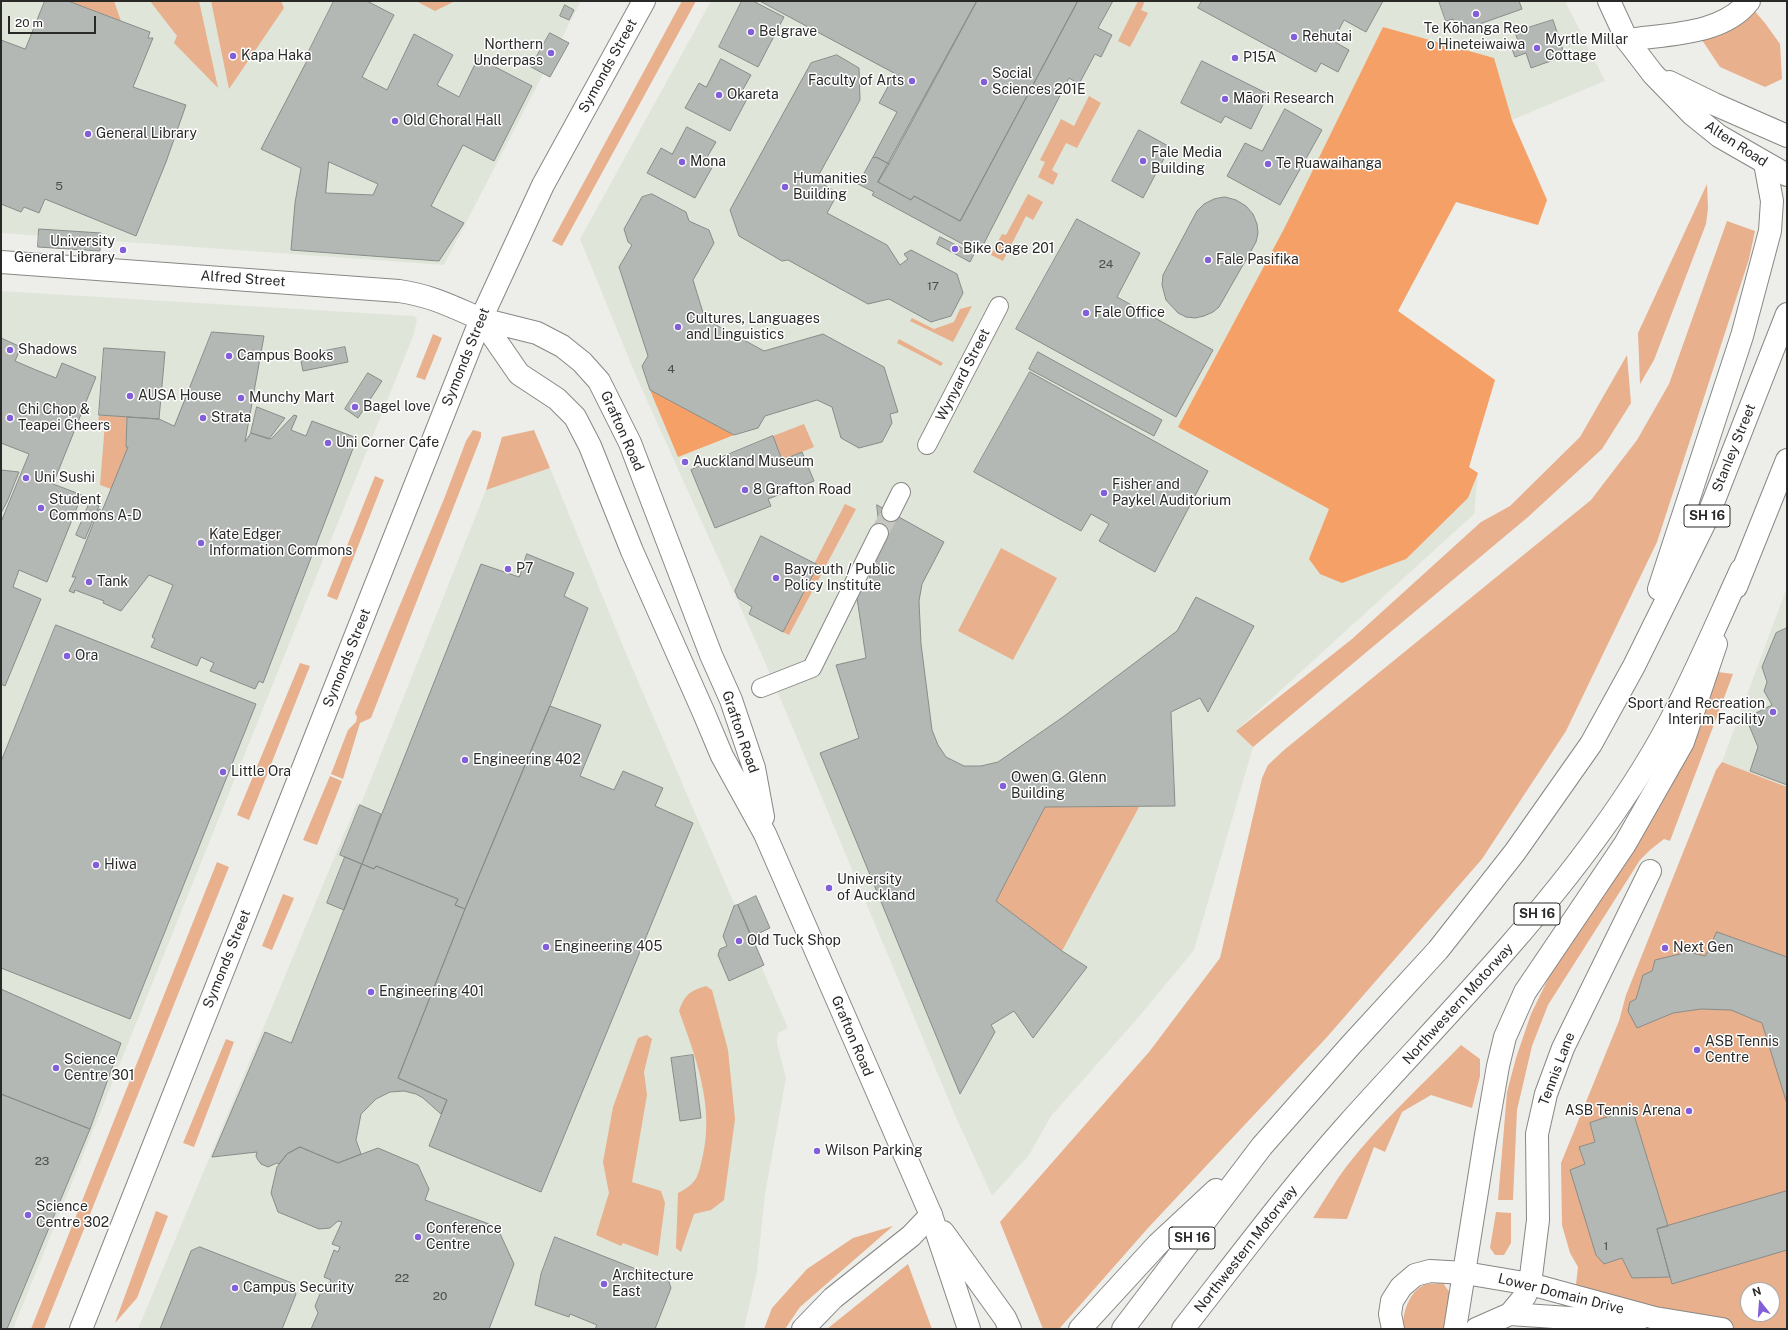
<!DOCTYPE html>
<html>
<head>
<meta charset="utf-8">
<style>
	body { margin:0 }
	#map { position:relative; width:1788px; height:1330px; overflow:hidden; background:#edeee9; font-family:"Public Sans",sans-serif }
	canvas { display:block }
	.frame { position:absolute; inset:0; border:2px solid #292a28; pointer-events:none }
	.north { position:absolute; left:1740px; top:1282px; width:40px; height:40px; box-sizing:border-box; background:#fff; border:1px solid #a9aaa9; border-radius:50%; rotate:343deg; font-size:11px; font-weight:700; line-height:16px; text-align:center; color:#292a28 }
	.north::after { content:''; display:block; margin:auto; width:14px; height:18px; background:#825ed8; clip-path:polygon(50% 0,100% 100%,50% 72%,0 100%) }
	.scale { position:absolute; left:8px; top:16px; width:88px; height:18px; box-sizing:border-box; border:2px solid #292a28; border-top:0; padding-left:5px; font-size:12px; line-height:14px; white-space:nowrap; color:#292a28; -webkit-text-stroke:3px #fff; paint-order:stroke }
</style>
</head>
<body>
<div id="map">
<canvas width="1788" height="1330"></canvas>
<div class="frame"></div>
<div class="north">N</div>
<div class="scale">20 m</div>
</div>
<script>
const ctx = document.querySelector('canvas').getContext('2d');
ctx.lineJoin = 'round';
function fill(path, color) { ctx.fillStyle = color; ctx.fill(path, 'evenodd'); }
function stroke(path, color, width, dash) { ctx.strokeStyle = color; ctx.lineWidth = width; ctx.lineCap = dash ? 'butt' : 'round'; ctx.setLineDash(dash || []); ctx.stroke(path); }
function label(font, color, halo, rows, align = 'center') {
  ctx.font = font + ' "Public Sans",sans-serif'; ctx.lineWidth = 3; ctx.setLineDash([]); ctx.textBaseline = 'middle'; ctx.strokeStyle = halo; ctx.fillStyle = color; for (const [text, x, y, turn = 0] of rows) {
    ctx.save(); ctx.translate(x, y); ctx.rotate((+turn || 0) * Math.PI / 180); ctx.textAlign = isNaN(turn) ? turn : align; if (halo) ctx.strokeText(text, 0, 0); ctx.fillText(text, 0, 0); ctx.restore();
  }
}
const built = new Path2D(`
	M1,1H581L444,265L1,233Z
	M711,1H1565L1605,81L1512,120L1547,200L1538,225L1456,202L1398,311L1495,380L1469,467L1478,473L1474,514L1236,731L1253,747L1194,950L1137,1019L1051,1116L1029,1155L992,1196L955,1115L765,662L636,376L580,239Z
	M1,291L414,316L417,319L414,334L13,1329H1Z
	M550,468L625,651L788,1028L778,1033L777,1043L786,1078L765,1194L757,1271L744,1329H138L357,803L361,804L486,490Z
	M1787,587V787L1722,762Z`);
const green = new Path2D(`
	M68,1H114L121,21Z
	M150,1H199L218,88L174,43L177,36Z
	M211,1H281L284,8L229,89Z
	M416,1H455L435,11Z
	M682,1H696L562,246L552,241Z
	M1138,1H1145L1141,10L1148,13L1130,47L1118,41Z
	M1752,8L1765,23L1780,44L1782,79L1765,87L1720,67L1702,40Z
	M1089,96L1101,103L1077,148L1066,143L1052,170L1058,174L1053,185L1038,177L1045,162L1040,160L1061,119L1074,126Z
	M1707,184L1708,208L1706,224L1654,360L1640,384L1638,333Z
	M1028,194L1043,202L1033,220L1026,216L1003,261L991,255L1002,234L1006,235Z
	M1727,221L1755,231L1749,259L1657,542L1566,731L1482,859L1327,1037L1148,1228L1059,1329H1043L1000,1222L1149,1052L1220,958L1262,778L1268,765L1284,750L1591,500L1637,440L1669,384Z
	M972,306L953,342L910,321L912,318L934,329L954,322L960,309Z
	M433,334L442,338L425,380L416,377Z
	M899,339L943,363L941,366L897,343Z
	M1627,355L1631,403L1602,449L1528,517L1253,747L1236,731L1352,639L1481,522L1510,506L1580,437Z
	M99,415L127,417L126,447H128L111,489L100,485L105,423L98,422Z
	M804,424L814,447L782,460L773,436Z
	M473,430L481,432V437L371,718L360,723L343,779L331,774L348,730L356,722L357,717L355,713L444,499L466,441Z
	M534,430L550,468L486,490L502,437Z
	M375,476L384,480L337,600L327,596Z
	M845,504L856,509L789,635L783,632L818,565L814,564Z
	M1001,548L1057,578L1013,660L958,631Z
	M300,663L310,666L249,820L237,815Z
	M1718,672L1733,674L1670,841L1664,839L1650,850L1640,860L1548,1005L1532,1046L1517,1110L1513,1200H1498L1507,1092L1516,1058L1531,1014L1549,977L1644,833L1667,794Z
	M1722,762L1787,787V1329H1571L1578,1267L1570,1253L1562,1225L1561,1163L1619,1021L1626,995L1716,770ZM1748,1290H1772V1314H1748Z
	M330,776L342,781L317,845L303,840Z
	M1045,807H1139L1062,951L996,901Z
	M217,862L229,867L44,1329H31Z
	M283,894L294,898L272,950L262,946Z
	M706,986L712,990L728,1050L735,1119L724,1200L711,1210L694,1214L681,1252L676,1248L678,1193C698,1183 698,1176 703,1155C714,1106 696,1057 679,1011C685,994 690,991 706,986Z
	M647,1035L652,1039L644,1072L647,1095L632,1182L661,1191L665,1203L658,1256L623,1243L621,1246L596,1235L609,1193L603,1162L613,1107L638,1038Z
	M226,1039L234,1042L194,1147L183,1143Z
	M1461,1045L1480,1059V1076L1472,1108L1431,1095L1402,1112L1385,1152L1374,1147L1347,1219L1313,1218C1324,1201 1334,1183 1346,1167C1380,1123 1422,1085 1461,1045Z
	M156,1211L168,1216L137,1298L115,1323Z
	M1496,1212L1511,1213V1243L1504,1255H1495L1490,1248Z
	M893,1226L800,1307L785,1329H764L772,1308L807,1269L853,1238Z
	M908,1264L932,1329H827Z
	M1443,1283L1450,1293L1446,1329H1403C1402,1313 1409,1292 1424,1285C1429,1283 1438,1284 1443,1283Z`);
const forest = new Path2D(`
	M1383,27L1494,58L1512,120L1547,200L1538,225L1456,202L1398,311L1495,380L1469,467L1478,473L1468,498L1406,559L1342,583L1320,574L1309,559L1329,509L1178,427L1285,227Z
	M650,390L734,435L678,457Z`);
const building = new Path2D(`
	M45,1H68L150,32L148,38H153L133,87L186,105L166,162L136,236L45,199L39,213L24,207L21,212L1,204V40L25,49Z
	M334,1H367L394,15L362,77L387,90L414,34L453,55L437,85L459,97L478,58L532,86L494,161L463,145L431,206L464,223L439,261L291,250L295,203L301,168L261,149L310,55L308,53ZM329,162L378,184L373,195L326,193Z
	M742,1H753L784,17L758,67L719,47Z
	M760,1H977L889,164L876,157L875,158L873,157L897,112L879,103L895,74Z
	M977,1H1078L960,221L914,196L911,200L878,182Z
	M1078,1H1113L1098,28L1112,35L1101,57L1095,54L1079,84L1069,78L979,253L872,195L874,192L858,184L873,157L875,158L876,157L889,164L878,182L911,200L914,196L960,221Z
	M1202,1H1383L1366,32L1344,20L1333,41L1349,50L1338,72L1321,63L1316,72L1198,8Z
	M1439,1H1519L1522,9L1457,32L1453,19L1446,21Z
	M565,5L574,10L569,20L560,16Z
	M1553,20L1565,56L1531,68L1526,53L1515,57L1510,43L1518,41L1515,32Z
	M550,33L569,43L550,77L531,67Z
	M837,55L859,68L860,100L816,180L838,193L827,213L887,245L900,265L908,259L904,254L911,250L957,274L963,293L951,316L931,322L889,299L868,304L788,260L782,261L739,236L730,210L811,63Z
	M721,59L751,75L741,93L748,97L730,131L685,108L699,83L706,87Z
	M1202,61L1268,94L1251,129L1225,116L1221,123L1181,103Z
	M1285,109L1322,130L1280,205L1227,176L1245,143L1262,151Z
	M687,127L716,142L706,159L714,164L695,198L647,173L661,148L672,154Z
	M1139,130L1170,147L1143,198L1112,181Z
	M652,194L686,212L689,221L709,230L714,243L693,280L705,319L764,351L823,334L884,367L898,412L890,414L892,423L882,442L859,448L841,438L832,407L817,400L765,416L758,428L734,435L650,390L642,366L648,356L619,267L632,245L628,242L624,229L642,197Z
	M1225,197L1236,200L1246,206L1253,214L1257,224L1258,233L1256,242L1219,307L1213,312L1204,316L1195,318L1186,317L1178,313L1166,300L1162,285L1163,275L1197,211L1204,204L1214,199Z
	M1077,219L1140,253L1117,297L1213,350L1176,417L1016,329Z
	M39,229L101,233L100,251L38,247Z
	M940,237L974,254L970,262L937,244Z
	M212,332L264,336L245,442L251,433L271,439L294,415L297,416L291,430L306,436L312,421L357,438L263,683L259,681L255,689L210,671L214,663L201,657L197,666L151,647L155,639L152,637L173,585L149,575L121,611L103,603L104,601L75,590L74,593L69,591L76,577H72L99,509L102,511L128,447H126L127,417L159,419L174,426Z
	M1,338L21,347L15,361L36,370L56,378L62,363L96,377L53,484L82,495L47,582L19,570L13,587L41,599L5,686L1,684V522L29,454L1,443Z
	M345,347L348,362L303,371L300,356Z
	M104,348L165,352L159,419L99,415Z
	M1038,352L1162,420L1154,436L1029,369Z
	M1030,372L1208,471L1155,572L1099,541L1109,524L1091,514L1081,531L974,472Z
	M368,373L382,381L358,418L345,409Z
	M257,407L285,418L269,439L251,433Z
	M773,436L782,460L802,452L814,481L768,499L771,506L715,528L691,470Z
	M1,470L19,472L7,502L1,513Z
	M90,502L99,506L85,539L76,535Z
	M877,505L944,542L922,584L919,601L921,644L932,730L938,745L946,757L964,766H981L998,762L1063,717L1177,631L1196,597L1254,626L1208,712L1200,698L1171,712L1175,806L1045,807L996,901L1062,951L1087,967L1033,1038L1014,1011L991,1025L995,1032L960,1094L820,753L859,738L836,665L866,658L855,585L870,583L869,551L881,549Z
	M761,536L818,565L783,632L749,614L752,607L738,598L735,591Z
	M527,554L574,573L564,596L588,608L550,706L465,909L455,905L458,899L376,866L374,869L362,864L481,564L519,577Z
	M56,625L256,704L130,1019L1,968V762Z
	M1787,628V785L1750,771L1758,747L1746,718L1772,705L1764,691L1767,682L1762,667L1776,633Z
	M550,706L601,725L580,776L614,790L623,771L663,788L655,806L693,823L541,1192L429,1146L447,1100L398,1078L465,909Z
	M360,805L381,814L362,864L340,855Z
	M345,857L362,864L344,910L327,903Z
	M362,864L374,869L376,866L458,899L455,905L465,909L398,1078L447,1100L441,1114L423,1098L416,1094L404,1091L390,1092L376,1099L361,1114L356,1140L361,1154L338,1163L300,1147L287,1154L279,1164L277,1163L268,1167L261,1164L258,1160L256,1156L257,1152L212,1157L265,1032L291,1043Z
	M756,896L770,928L751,937L738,905Z
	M738,905L764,965L729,981L718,955L720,949L727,946L723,936L734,906Z
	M1717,932L1787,957V1104L1762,1023L1731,1010L1701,1009L1673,1013L1637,1028L1628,1011L1630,1002L1636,999L1643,975L1652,971L1655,960L1688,952L1705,956Z
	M1,989L121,1043L90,1129L1,1094Z
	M693,1055L701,1118L680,1121L671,1058Z
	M1,1094L90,1129L7,1329H1Z
	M1626,1111L1628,1117L1634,1115L1668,1226L1657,1229L1670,1277L1632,1278L1622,1258L1604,1264L1596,1255L1570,1170L1585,1164L1579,1147L1595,1142L1590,1123Z
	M300,1147L338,1163L378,1148L418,1165L429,1189L425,1200L497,1227L514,1264L489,1329H311L318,1313L315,1306L322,1289L328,1286L331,1280L324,1277L334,1250L338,1252L340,1247L332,1244L342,1222L338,1221L330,1228L319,1229L278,1212L271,1193L277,1167L287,1154Z
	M1787,1191V1250L1672,1284L1657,1229Z
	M555,1237L636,1269L668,1279L671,1288L655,1329H595L597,1325L570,1314L569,1317L535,1305L541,1274Z
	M200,1247L292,1283L296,1294L282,1329H160L191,1251Z`);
const pedestrianTunnel = new Path2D(`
	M879,533L891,512`);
const pedestrian = new Path2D(`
	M927,445L999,306
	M891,512L901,492
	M761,688L812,668L879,533`);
const minor = new Path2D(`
	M1627,40C1667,34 1723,35 1749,1
	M1,262L399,291C432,296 451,306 481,319
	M1510,1314L1525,1296L1530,1284L1538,1220L1537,1134L1546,1094L1563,1048L1650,871
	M1393,1329L1390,1314L1392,1301L1401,1287L1415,1275L1430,1271L1465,1273L1530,1284L1655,1318L1722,1329
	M1476,1329L1510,1314L1613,1321L1639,1319`);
const secondary = new Path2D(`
	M1609,1L1627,40L1653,74L1693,115L1719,136L1787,175
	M1669,82L1714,104L1787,136
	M481,319L519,374L557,399L575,417L590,446L632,551L703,711L722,756L765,834L931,1215L969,1329
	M481,319L537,333L562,346L582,362L599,381L630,443L711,655L731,700L754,768L763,817
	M943,1232L1005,1318L1010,1329
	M81,1329L481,319L543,185L644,1`);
const trunk = new Path2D(`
	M1736,587L1787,460
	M1455,1329L1486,1135L1498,1066L1505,1037L1525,992L1625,844L1683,742L1716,644`);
const motorway = new Path2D(`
	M1659,589L1742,336L1770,231L1772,201L1765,163
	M803,1329L833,1298L911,1236L931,1215
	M1080,1329L1158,1244L1216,1190
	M1123,1329L1262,1146L1350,1046L1438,950L1515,852L1591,744L1634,666L1707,518L1787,314
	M1183,1329C1237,1260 1289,1190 1347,1125C1433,1029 1524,938 1599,834C1628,794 1655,752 1677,708C1700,663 1720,616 1741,570`);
const markers = [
	[1476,14,4,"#825ed8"],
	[751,32,4,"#825ed8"],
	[1294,37,4,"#825ed8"],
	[1537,48,4,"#825ed8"],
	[551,53,4,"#825ed8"],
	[233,56,4,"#825ed8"],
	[1235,58,4,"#825ed8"],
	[912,81,4,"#825ed8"],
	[984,82,4,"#825ed8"],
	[719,95,4,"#825ed8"],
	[1225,99,4,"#825ed8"],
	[395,121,4,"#825ed8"],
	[88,134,4,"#825ed8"],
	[1143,161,4,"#825ed8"],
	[682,162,4,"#825ed8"],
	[1268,164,4,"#825ed8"],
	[785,187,4,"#825ed8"],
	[955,249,4,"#825ed8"],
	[123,250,4,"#825ed8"],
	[1208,260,4,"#825ed8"],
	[1086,313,4,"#825ed8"],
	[678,327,4,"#825ed8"],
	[10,350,4,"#825ed8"],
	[229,356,4,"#825ed8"],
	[130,396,4,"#825ed8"],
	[241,398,4,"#825ed8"],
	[355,407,4,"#825ed8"],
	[10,418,4,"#825ed8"],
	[203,418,4,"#825ed8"],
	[328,443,4,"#825ed8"],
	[685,462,4,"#825ed8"],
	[26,478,4,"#825ed8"],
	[745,490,4,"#825ed8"],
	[1104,493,4,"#825ed8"],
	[41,508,4,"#825ed8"],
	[201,543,4,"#825ed8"],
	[508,569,4,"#825ed8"],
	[776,578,4,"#825ed8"],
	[89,582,4,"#825ed8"],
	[67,656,4,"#825ed8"],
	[1773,712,4,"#825ed8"],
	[465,760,4,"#825ed8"],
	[223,772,4,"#825ed8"],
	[1003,786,4,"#825ed8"],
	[96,865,4,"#825ed8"],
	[829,888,4,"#825ed8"],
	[739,941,4,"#825ed8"],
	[546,947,4,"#825ed8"],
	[1665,948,4,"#825ed8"],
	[371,992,4,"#825ed8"],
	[1697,1050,4,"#825ed8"],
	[56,1068,4,"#825ed8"],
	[1689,1111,4,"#825ed8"],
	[817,1151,4,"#825ed8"],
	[28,1215,4,"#825ed8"],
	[418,1237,4,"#825ed8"],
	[604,1284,4,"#825ed8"],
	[235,1288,4,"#825ed8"]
];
const numberNames = [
	["5",59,186],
	["24",1106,264],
	["17",933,286],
	["4",671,369],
	["23",42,1161],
	["1",1606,1246],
	["22",402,1278],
	["20",440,1296]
];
const shields = [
	[1707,516,46],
	[1537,914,46],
	[1192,1238,46]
];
const shieldNames = [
	["SH 16",1707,516],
	["SH 16",1537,914],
	["SH 16",1192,1238]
];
const poiNames = [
	["Te Kōhanga Reo",1476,29,"center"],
	["o Hineteiwaiwa",1476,45,"center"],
	["Belgrave",759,32],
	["Rehutai",1302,37],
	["Myrtle Millar",1545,40],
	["Cottage",1545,56],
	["Northern",543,45,"right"],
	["Underpass",543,61,"right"],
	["Kapa Haka",241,56],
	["P15A",1243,58],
	["Social",992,74],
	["Sciences 201E",992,90],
	["Faculty of Arts",904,81,"right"],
	["Okareta",727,95],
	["Māori Research",1233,99],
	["Old Choral Hall",403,121],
	["General Library",96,134],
	["Fale Media",1151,153],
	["Building",1151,169],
	["Mona",690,162],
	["Te Ruawaihanga",1276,164],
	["Humanities",793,179],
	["Building",793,195],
	["University",115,242,"right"],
	["General Library",115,258,"right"],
	["Bike Cage 201",963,249],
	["Fale Pasifika",1216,260],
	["Fale Office",1094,313],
	["Cultures, Languages",686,319],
	["and Linguistics",686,335],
	["Shadows",18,350],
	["Campus Books",237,356],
	["AUSA House",138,396],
	["Munchy Mart",249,398],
	["Bagel love",363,407],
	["Chi Chop &",18,410],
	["Teapei Cheers",18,426],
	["Strata",211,418],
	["Uni Corner Cafe",336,443],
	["Auckland Museum",693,462],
	["Uni Sushi",34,478],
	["Fisher and",1112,485],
	["Paykel Auditorium",1112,501],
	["8 Grafton Road",753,490],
	["Student",49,500],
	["Commons A-D",49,516],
	["Kate Edger",209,535],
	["Information Commons",209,551],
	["P7",516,569],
	["Bayreuth / Public",784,570],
	["Policy Institute",784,586],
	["Tank",97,582],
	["Ora",75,656],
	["Sport and Recreation",1765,704,"right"],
	["Interim Facility",1765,720,"right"],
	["Engineering 402",473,760],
	["Little Ora",231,772],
	["Owen G. Glenn",1011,778],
	["Building",1011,794],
	["Hiwa",104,865],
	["University",837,880],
	["of Auckland",837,896],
	["Old Tuck Shop",747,941],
	["Engineering 405",554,947],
	["Next Gen",1673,948],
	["Engineering 401",379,992],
	["ASB Tennis",1705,1042],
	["Centre",1705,1058],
	["Science",64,1060],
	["Centre 301",64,1076],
	["ASB Tennis Arena",1681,1111,"right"],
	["Wilson Parking",825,1151],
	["Science",36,1207],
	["Centre 302",36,1223],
	["Conference",426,1229],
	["Centre",426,1245],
	["Architecture",612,1276],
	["East",612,1292],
	["Campus Security",243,1288]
];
const streetNames = [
	["Symonds Street",608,66,-61],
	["Alten Road",1736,144,33],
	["Alfred Street",243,279,4],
	["Symonds Street",466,357,-68],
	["Wynyard Street",963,375,-63],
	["Grafton Road",622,431,66],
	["Stanley Street",1734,448,-68],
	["Symonds Street",347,658,-68],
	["Grafton Road",740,732,71],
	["Symonds Street",227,959,-68],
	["Northwestern Motorway",1458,1004,-48],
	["Grafton Road",852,1036,67],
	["Tennis Lane",1557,1069,-69],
	["Northwestern Motorway",1246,1249,-52],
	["Lower Domain Drive",1561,1294,14]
];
fill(built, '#e0e5d9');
fill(green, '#e8b08c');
fill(forest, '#f5a067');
fill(building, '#b3b8b5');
stroke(building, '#888d8a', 1);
stroke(pedestrianTunnel, '#c6c7c2', 18, [18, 9]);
stroke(pedestrian, '#878884', 20);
stroke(minor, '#878884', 24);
stroke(secondary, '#878884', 24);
stroke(trunk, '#878884', 24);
stroke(motorway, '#878884', 24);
stroke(pedestrian, '#fff', 18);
stroke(minor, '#fff', 22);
stroke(secondary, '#fff', 22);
stroke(trunk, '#fff', 22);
stroke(motorway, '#fff', 22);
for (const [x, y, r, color] of markers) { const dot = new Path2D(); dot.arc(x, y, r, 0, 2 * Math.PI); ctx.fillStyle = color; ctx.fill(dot); stroke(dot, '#fff', 1.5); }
label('12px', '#4c4e4b', null, numberNames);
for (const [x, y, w] of shields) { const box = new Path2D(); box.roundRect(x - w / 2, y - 11, w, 22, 3); ctx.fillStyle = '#fff'; ctx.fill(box); stroke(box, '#292a28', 1); }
label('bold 13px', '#292a28', null, shieldNames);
label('14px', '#292a28', '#fff', poiNames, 'left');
label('14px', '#292a28', '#fff', streetNames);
</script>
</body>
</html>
